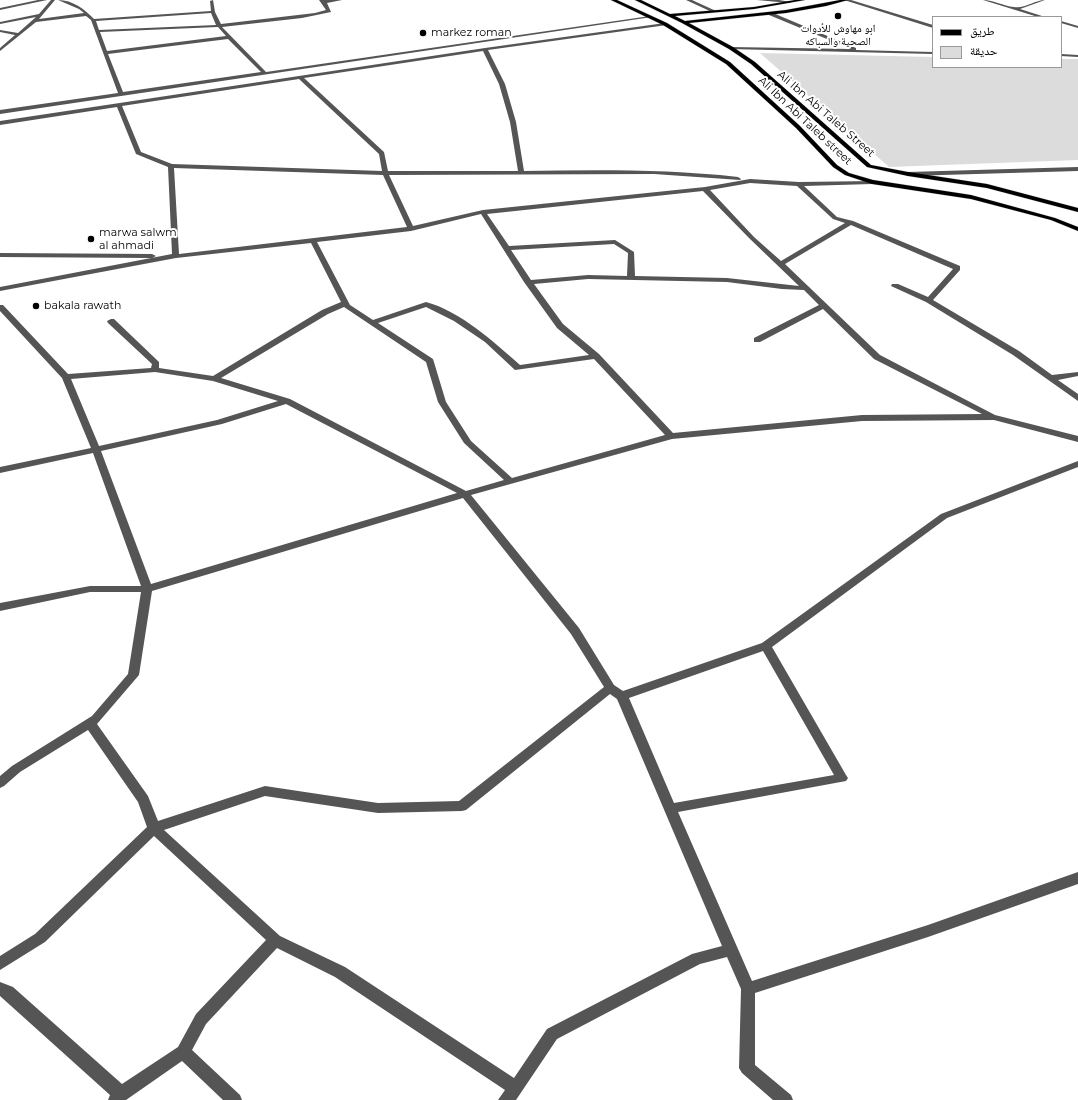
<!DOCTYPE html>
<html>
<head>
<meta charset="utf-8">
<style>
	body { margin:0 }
	#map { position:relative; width:1078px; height:1100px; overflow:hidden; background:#fff; font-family:Montserrat,"Noto Naskh Arabic",sans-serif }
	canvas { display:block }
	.legend { position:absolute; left:932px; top:16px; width:130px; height:52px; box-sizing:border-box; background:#fff; border:1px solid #999; margin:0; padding:5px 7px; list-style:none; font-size:12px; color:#000 }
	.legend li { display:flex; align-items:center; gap:8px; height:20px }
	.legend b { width:20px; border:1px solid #999 }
</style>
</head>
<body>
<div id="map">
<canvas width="1078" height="1100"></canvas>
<ul class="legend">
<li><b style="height:5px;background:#000"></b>طريق</li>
<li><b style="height:11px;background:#dcdcdc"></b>حديقة</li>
</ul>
</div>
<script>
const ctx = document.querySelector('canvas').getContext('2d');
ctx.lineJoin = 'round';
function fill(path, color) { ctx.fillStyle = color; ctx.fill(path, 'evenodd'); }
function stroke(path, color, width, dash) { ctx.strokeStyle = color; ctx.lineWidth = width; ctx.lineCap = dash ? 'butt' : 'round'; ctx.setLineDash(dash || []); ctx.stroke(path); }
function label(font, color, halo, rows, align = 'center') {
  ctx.font = font + ' Montserrat,"Noto Naskh Arabic",sans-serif'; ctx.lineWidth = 4; ctx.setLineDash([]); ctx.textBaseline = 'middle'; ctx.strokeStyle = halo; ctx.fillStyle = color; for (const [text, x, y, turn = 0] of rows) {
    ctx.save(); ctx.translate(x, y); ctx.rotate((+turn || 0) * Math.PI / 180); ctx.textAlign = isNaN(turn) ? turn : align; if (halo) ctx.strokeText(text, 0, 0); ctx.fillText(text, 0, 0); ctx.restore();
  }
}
const green = new Path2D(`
	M760,53L933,57V67H1061V59H1078V160L889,167Z`);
const minor = new Path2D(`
	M38,0H47L0,10V8Z
	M51,0H55L39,19L84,13L79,9L58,0C73,0 84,9 94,19L211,11L210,1L213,0L215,12L221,24L315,13L326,10L319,0H342L327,3L331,12L302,18L222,27L266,72L650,16L652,17L0,114V110L118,93L91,20L86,16L36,22L0,51V48L15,35L0,32V30L18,33L36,17L0,24V22L39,14ZM211,13L216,25L99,30L96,21ZM218,27L226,36L107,51L100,32ZM228,39L261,72L123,92L108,54Z
	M686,0H692L716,11L712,12Z
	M757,0H779L791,2L789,3Z
	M844,0H851L933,25V28Z
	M983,0C994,0 1003,6 1014,7C1024,9 1035,0 1045,0L1020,9L1045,17H1038Z
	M769,13H773L856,48V50L933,52V54L729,49L731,47L851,49L769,15Z
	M1061,21L1078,26V28L1061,23Z
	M665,23L667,25L488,50L505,84L516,122L524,171C596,170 666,169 738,177L741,179L740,180L654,174L389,175L413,226L483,210L705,187L750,179L799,182L874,181V183L872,184L804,186L837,217L853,221L960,266V270L933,300L1019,351L1052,375L1078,372V376L1058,380L1078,394V401L1013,355L926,302L891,286L892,284H898L928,297L953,269L851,225L785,264L880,355L995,415L1078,436V442L994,420L862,421L672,439L471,495L579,628L614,685L623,691L762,643L941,514L1078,461V467L947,518L772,647L846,775L848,778L846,781L678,812L752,981L928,925L1078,872V884L928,937L755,993V1065L791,1095L793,1100H773L742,1073L739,1068L741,989L727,957L700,964L557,1039L516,1100H498L505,1090L335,977L277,948L206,1024L192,1050L240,1095L242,1100H223L182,1061L126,1100H108L110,1095L0,996V982L13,987L122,1084L178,1047L196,1014L266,940L154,836L45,942L0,970V956L35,934L147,827L138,802L88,730L20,772L4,786L0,788V776L12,766L92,716L128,674L141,592H90L0,611V603L90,586H141L93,453L0,473V467L91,448L62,378L0,311V305H3L68,374L151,368L152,364L108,323L107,321L111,319H114L159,362V368L213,376L322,310L341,302L311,243L176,258L0,291V287L172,254L168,167L136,154L117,107L0,125V121L485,48ZM483,51L499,84L510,122L518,171H388L384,152L304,78ZM299,79L379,154L382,171L172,164L141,152L122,106ZM174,168L383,175L407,227L179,254ZM750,183L797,186L833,219L845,223L781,261L754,237L710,190ZM703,191L750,239L799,286L727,278L635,276L634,252L615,240L509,246L487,214ZM481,214L524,282L557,328L589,355L520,365C494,342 460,311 426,302L373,320L350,305L317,242L411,231ZM614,244L628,253L627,276L588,275L531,280L511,250ZM588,279L727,282L782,289L804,290L819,305L754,338V342H760L823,309L874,359L982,414L862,415L673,433L599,354L563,324L534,284ZM344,307L426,362L438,402L464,443L504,480L466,491L290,399L221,378L328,314ZM426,307L454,321L485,342L515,370L594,359L665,435L512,478L471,441L446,402L433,359L378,323ZM155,372L213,381L278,401L217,420L99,446L71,379ZM286,404L457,493L151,584L101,451L222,424ZM463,498L571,634L604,687L459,801L378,803L265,786L158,821L148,796L97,724L139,675L152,591ZM763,651L834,775L674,803L629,698ZM610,694L617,699L722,946L692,954L547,1029L514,1078L345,967L280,936L164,830L265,796L378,813L462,811L466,810Z
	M1061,54L1078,55V57L1061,56Z
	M1078,167V171L908,176L905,174L908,172Z
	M0,253L152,254L156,256L152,258L0,257Z`);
const major = new Path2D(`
	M611,0H617L667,23L730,62L800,126L837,165L849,173L873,180L971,195L1055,218L1078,227V231L1051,220L971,199L872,184L845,175L833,167L796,128L726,64L663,25Z
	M635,0H641L670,14L754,7L795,0H805L754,9L675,16L685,21L786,10L840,0H848L826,6L786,13L689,23L733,47L755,62L871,165L908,172L987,184L1078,208V212L987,188L908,176L867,167L751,64L729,49L682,23Z`);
const markers = [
	[838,16,4,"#000"],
	[423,33,4,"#000"],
	[91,239,4,"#000"],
	[36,306,4,"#000"]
];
const farPoinames = [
	["ابو مهاوش للأدوات",838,29,"center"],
	["الصحية والسباكه",838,42,"center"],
	["markez roman",431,33],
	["marwa salwm",99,233],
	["al ahmadi",99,246],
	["bakala rawath",44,306]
];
const farStreetnames = [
	["Ali Ibn Abi Taleb Street",826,114,41],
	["Ali Ibn Abi Taleb street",805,121,43]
];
fill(green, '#dcdcdc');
stroke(major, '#dbdbdb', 1);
fill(minor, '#555');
fill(major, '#000');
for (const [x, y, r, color] of markers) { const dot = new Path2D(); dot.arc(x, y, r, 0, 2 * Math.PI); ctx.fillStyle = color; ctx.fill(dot); stroke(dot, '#fff', 1.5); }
label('11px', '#000', '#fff', farPoinames, 'left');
label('11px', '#000', '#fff', farStreetnames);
</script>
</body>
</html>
